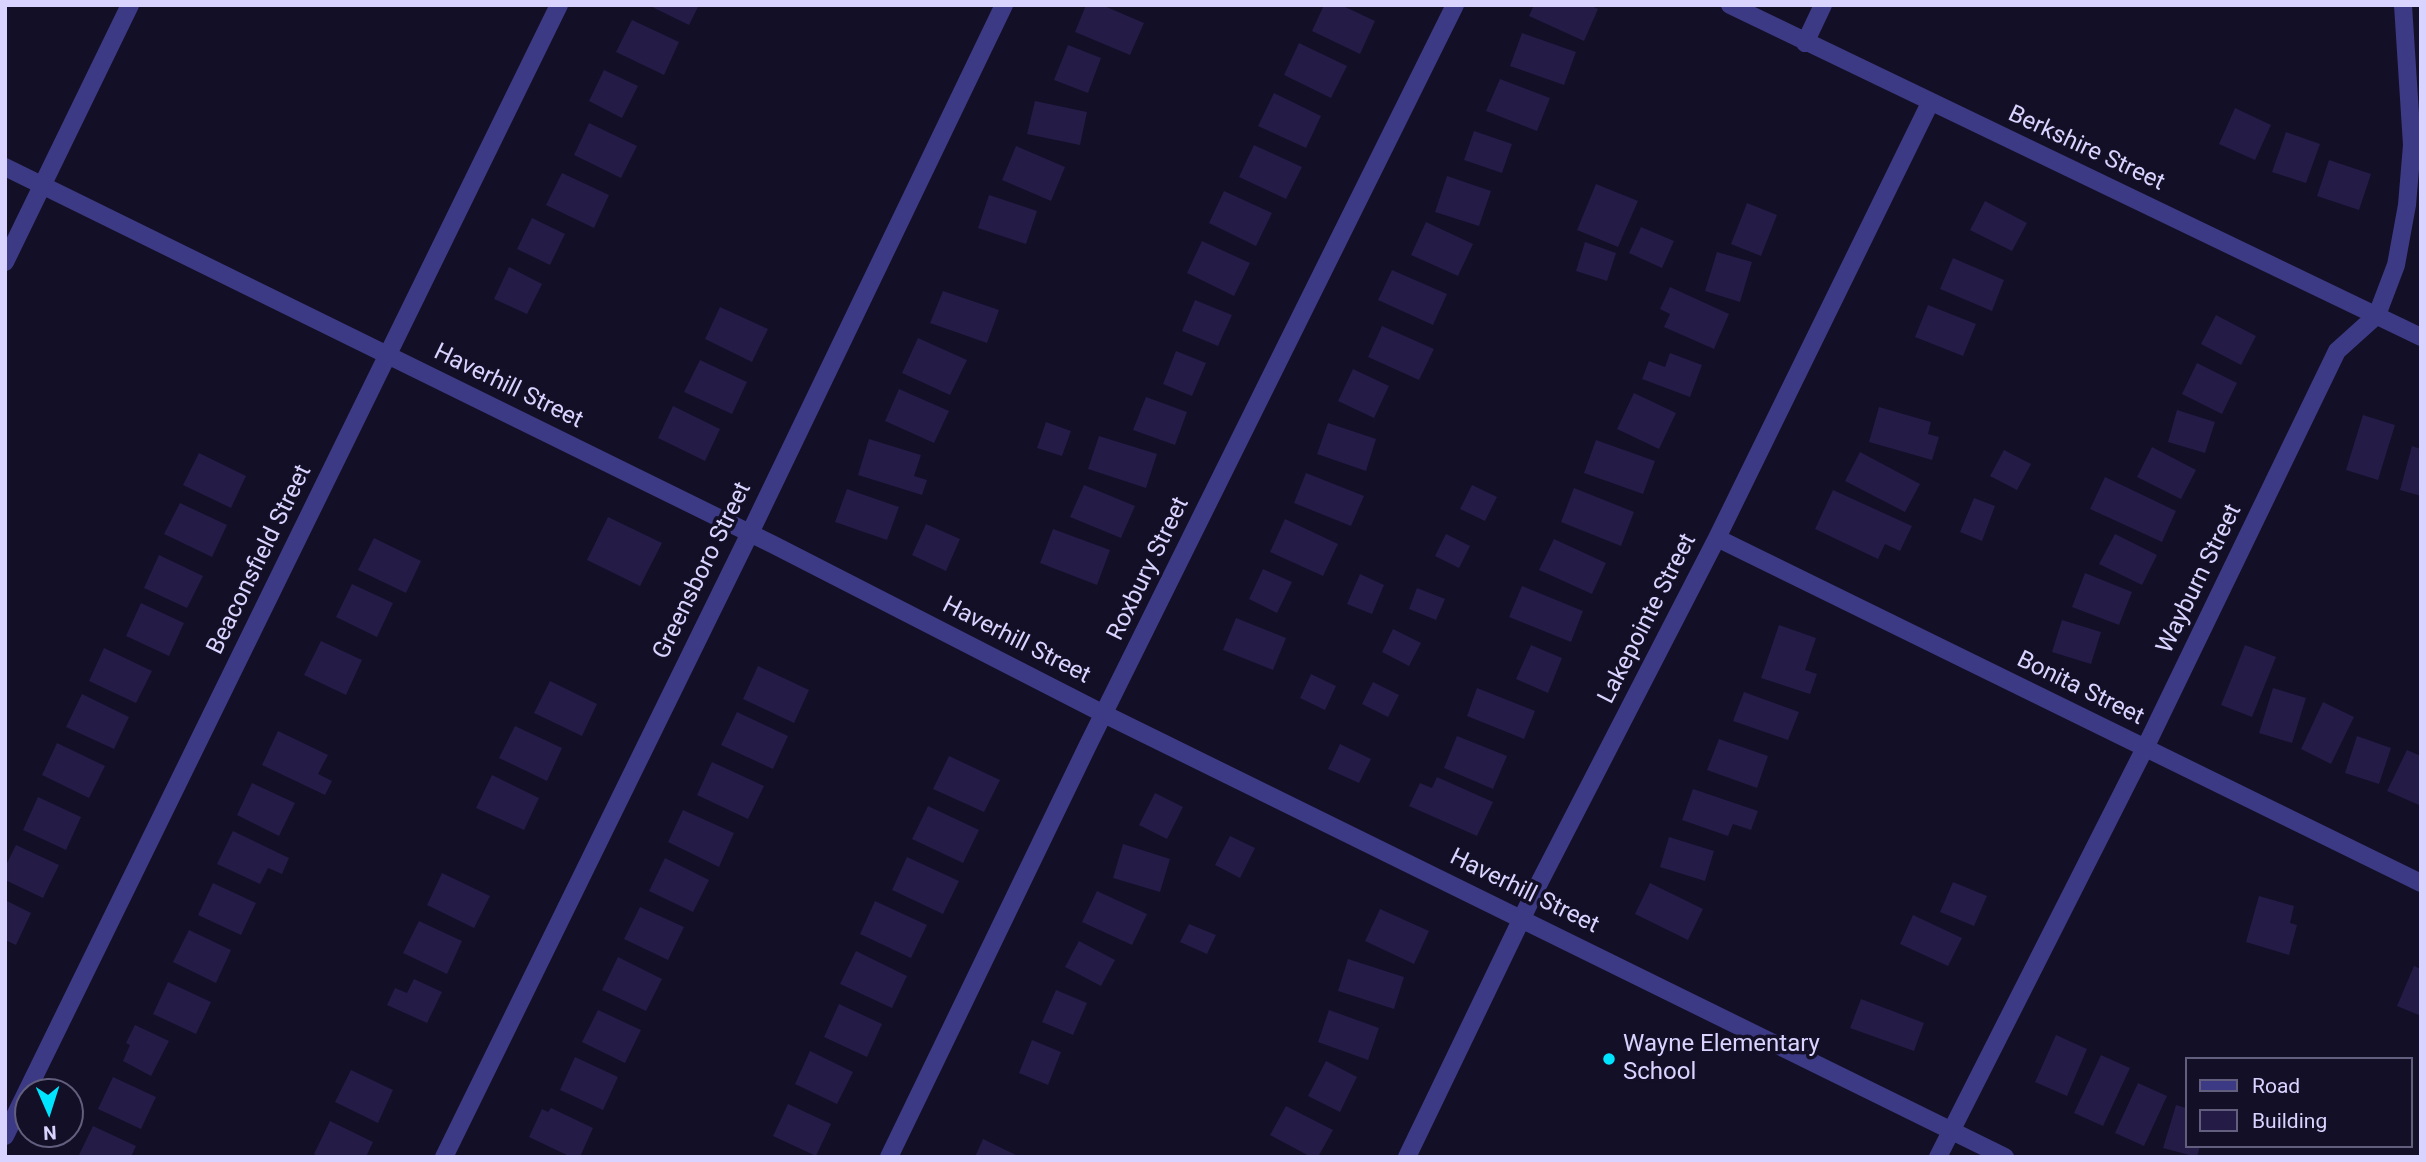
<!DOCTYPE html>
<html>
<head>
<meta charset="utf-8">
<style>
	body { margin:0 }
	#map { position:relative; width:2426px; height:1162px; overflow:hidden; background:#130f26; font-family:Roboto,sans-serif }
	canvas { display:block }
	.frame { position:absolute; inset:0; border:7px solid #d9d4ff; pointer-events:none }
	.legend { position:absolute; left:2185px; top:1057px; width:228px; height:91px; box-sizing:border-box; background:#130f26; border:2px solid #625e7d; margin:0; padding:9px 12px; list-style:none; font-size:21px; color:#d9d4ff }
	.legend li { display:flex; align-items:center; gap:14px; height:35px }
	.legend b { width:35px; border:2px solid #625e7d }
	.north { position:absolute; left:14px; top:1078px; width:70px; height:70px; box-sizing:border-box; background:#130f26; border:2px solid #625e7d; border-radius:50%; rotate:177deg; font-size:19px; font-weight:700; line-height:28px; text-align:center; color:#d9d4ff }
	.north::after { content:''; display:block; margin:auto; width:24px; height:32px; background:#00e5ff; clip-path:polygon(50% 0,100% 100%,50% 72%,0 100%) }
</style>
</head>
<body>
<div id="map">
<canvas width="2426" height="1162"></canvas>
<div class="frame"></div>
<ul class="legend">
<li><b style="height:9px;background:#3d3a85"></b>Road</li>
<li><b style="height:19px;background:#241b47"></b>Building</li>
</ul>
<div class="north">N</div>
</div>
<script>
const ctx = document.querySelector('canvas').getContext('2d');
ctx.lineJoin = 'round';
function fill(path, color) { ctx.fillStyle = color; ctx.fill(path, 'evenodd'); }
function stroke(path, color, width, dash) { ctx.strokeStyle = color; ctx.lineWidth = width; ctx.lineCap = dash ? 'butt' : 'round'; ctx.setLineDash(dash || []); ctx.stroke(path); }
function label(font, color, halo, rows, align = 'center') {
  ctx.font = font + ' Roboto,sans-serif'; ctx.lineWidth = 7; ctx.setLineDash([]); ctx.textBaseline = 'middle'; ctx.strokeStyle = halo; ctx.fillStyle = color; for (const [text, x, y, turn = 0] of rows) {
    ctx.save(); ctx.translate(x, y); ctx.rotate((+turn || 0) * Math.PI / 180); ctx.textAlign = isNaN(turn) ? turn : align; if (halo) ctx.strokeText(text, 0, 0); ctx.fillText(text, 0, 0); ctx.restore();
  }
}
const building = new Path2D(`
	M648,5H699L689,25Z
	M1086,5H1102L1144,23L1130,55L1075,32Z
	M1324,5H1341L1375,21L1360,54L1312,31Z
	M1534,5H1590L1598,9L1584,41L1529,16Z
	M632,20L679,42L664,75L616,52Z
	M1522,33L1576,52L1564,85L1510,66Z
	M1299,43L1347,66L1331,98L1284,75Z
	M1068,45L1101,58L1088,93L1054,80Z
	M604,70L638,86L622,118L589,101Z
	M1500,79L1550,98L1537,131L1486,111Z
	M1274,93L1321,116L1306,148L1258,126Z
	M1035,101L1087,112L1080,145L1027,134Z
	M2235,108L2271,125L2255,160L2219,144Z
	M589,123L637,146L621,178L574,155Z
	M1474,131L1512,144L1502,173L1464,160Z
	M2286,132L2320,144L2306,183L2272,172Z
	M1254,145L1302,167L1286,199L1239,177Z
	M1016,146L1065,167L1051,201L1002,180Z
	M2329,160L2371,174L2359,210L2317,196Z
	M562,173L609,195L594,228L546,205Z
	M1447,176L1491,191L1479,226L1435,212Z
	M1596,184L1638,201L1618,247L1577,230Z
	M1224,191L1272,213L1256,246L1209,223Z
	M989,195L1037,211L1026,244L978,228Z
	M1985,201L2027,223L2012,251L1970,230Z
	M1747,203L1777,215L1761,256L1731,244Z
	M532,218L565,234L550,265L517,249Z
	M1426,222L1473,244L1458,276L1411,255Z
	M1641,227L1674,241L1662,268L1629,253Z
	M1202,241L1250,263L1234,296L1187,273Z
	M1585,242L1616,253L1607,281L1576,271Z
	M1717,252L1752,262L1740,302L1705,291Z
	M1953,258L2004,280L1992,311L1940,289Z
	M509,267L542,284L527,314L494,299Z
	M1392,270L1447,294L1433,325L1378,300Z
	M1670,287L1729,314L1714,349L1664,327L1670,314L1660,309Z
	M943,291L999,310L987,343L930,323Z
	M1195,300L1232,315L1218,346L1182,331Z
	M1928,305L1976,324L1963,356L1915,337Z
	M720,307L768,329L752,362L705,339Z
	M2216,315L2256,336L2241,365L2201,344Z
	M1382,326L1434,349L1419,380L1368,357Z
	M918,338L967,360L950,395L902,373Z
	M1176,351L1206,363L1192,396L1163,384Z
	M1670,353L1702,365L1690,397L1642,379L1649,361L1665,367Z
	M700,360L747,382L732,414L684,392Z
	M2197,363L2237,383L2222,414L2182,394Z
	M1353,369L1389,386L1374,418L1338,401Z
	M899,389L949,411L934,443L885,421Z
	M1634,393L1676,413L1659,449L1617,429Z
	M1146,397L1187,412L1175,445L1133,430Z
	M673,406L720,429L705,461L658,438Z
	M1879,407L1931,422L1928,434L1939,437L1932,460L1869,442Z
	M2177,410L2215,422L2205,453L2168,442Z
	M2363,415L2395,425L2378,480L2346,470Z
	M1046,422L1071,431L1062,456L1037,448Z
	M1328,423L1376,439L1366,471L1317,454Z
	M1099,436L1157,454L1146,488L1088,469Z
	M869,439L921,455L914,476L927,480L922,495L858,475Z
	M1596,440L1655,461L1643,494L1584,473Z
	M2412,446L2421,449V496L2400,490Z
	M2152,447L2196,470L2181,499L2137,477Z
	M2004,450L2031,464L2017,490L1990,476Z
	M1860,452L1920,484L1905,512L1845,481Z
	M199,453L246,476L231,508L183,485Z
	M1306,473L1364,496L1351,526L1294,503Z
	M2105,477L2176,511L2162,542L2090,509Z
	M1084,485L1135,506L1121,538L1070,517Z
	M1472,485L1497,497L1485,521L1460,509Z
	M1574,488L1634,512L1621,546L1561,522Z
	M847,489L899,507L887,540L835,522Z
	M1833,490L1912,526L1900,551L1885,544L1878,559L1815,529Z
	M1974,498L1995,506L1982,541L1960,532Z
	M180,503L227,525L212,557L164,534Z
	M608,517L662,543L640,586L587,560Z
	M1285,519L1338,544L1323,576L1270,552Z
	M926,524L960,539L946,571L912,555Z
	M1053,529L1110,550L1097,585L1040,563Z
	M1446,534L1470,546L1459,568L1435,556Z
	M2115,534L2157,555L2142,585L2099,564Z
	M374,538L421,561L406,593L358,570Z
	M1554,539L1606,563L1592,594L1539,570Z
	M159,555L203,576L187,608L144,588Z
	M1263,569L1292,582L1277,613L1249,599Z
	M2085,573L2132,592L2119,625L2072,607Z
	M1360,574L1384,585L1372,614L1347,604Z
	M352,584L393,603L377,637L336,617Z
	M1522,586L1583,611L1571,642L1509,617Z
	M1417,588L1445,599L1436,620L1409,609Z
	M141,603L184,623L169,656L126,636Z
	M1236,618L1286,638L1273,670L1223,650Z
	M2062,620L2101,632L2091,664L2052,652Z
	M1779,625L1816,638L1805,670L1817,674L1810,694L1761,678Z
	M1393,629L1421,643L1409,666L1382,652Z
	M321,641L362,660L346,695L304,675Z
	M1531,645L1562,658L1548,693L1516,679Z
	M2245,645L2276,657L2252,717L2221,705Z
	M104,648L152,671L136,703L89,681Z
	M758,666L809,690L794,723L743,699Z
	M1311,674L1336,686L1325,710L1300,698Z
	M550,681L597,704L582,736L534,713Z
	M1373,682L1399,695L1388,717L1362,704Z
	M1477,688L1535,711L1524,739L1467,716Z
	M2273,688L2306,698L2292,743L2259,733Z
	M1744,692L1799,712L1788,740L1733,721Z
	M82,694L129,717L114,749L66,727Z
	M2323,702L2354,717L2331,764L2301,749Z
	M737,712L788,736L773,769L721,745Z
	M515,726L562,748L547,781L499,758Z
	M278,731L328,755L318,774L332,781L325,795L262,765Z
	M1457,736L1507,756L1493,789L1444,768Z
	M2357,736L2391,748L2379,784L2345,773Z
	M1719,739L1768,756L1757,788L1707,770Z
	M57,743L105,766L89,798L42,775Z
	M1340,744L1371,759L1359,783L1328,769Z
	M2407,750L2421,756L2419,805L2387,791Z
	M949,756L1000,780L984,812L933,789Z
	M712,762L764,786L748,819L697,795Z
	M492,775L539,798L524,830L476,808Z
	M1437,777L1493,802L1477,836L1409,806L1420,783L1432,788Z
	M252,783L295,803L279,836L237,815Z
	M1693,789L1758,811L1751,830L1733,824L1728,836L1682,820Z
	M1155,793L1183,807L1167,839L1139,825Z
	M38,797L81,817L66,850L23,830Z
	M928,806L979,830L963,863L912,839Z
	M683,810L734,833L719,867L668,842Z
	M233,831L289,858L282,874L268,868L260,884L217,864Z
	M1230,836L1255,848L1240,878L1215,865Z
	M1669,837L1714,851L1705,881L1660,867Z
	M1123,844L1170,859L1160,892L1113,878Z
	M16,845L59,865L43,898L5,880V867Z
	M907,857L959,881L943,914L892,890Z
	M665,858L709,880L693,912L649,891Z
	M442,873L490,896L474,928L427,905Z
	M1953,882L1987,896L1974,926L1940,912Z
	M213,883L256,903L241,935L198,915Z
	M1650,883L1703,909L1688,940L1635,914Z
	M1097,891L1147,914L1132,945L1082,922Z
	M2259,896L2294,906L2290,923L2297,925L2289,955L2246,942Z
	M5,900L31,913L16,945L5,940Z
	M875,901L927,925L911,958L860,934Z
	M640,907L684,927L668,960L624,939Z
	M1380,909L1429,931L1414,964L1365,941Z
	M1913,915L1962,938L1948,966L1900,944Z
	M419,921L462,941L447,974L403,953Z
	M1189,924L1216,935L1207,954L1180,942Z
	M189,930L231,950L216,983L173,962Z
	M1079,941L1115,960L1101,986L1065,967Z
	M856,951L907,976L892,1008L840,984Z
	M618,957L662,979L646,1011L602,990Z
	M1348,959L1404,977L1394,1009L1338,991Z
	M2414,966L2421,969V1016L2397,1006Z
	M414,979L442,992L427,1023L387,1005L395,988L407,993Z
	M168,982L211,1002L196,1034L153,1014Z
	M1056,990L1087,1003L1073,1035L1042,1022Z
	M1861,999L1924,1023L1914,1051L1850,1028Z
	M839,1004L882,1024L867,1057L824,1037Z
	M598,1010L641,1030L625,1063L582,1042Z
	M1329,1010L1379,1028L1368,1060L1318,1042Z
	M135,1025L169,1041L151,1076L123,1061L130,1045L126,1043Z
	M2056,1035L2087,1049L2067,1096L2035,1082Z
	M1032,1040L1061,1052L1048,1085L1019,1073Z
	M810,1051L853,1072L837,1104L795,1084Z
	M2101,1055L2130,1068L2103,1126L2074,1113Z
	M575,1057L618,1077L603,1110L560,1090Z
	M1326,1061L1357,1077L1340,1112L1308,1096Z
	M351,1070L393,1090L378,1123L335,1102Z
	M113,1077L156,1097L141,1129L98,1109Z
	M2138,1083L2167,1096L2144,1146L2115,1133Z
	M788,1104L831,1124L816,1156L773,1136Z
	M2176,1105L2186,1108V1146H2200L2197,1157L2163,1148Z
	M1286,1106L1333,1130L1318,1157H1311L1270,1135Z
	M551,1108L593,1128L580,1157H571L529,1137L542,1109L548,1112Z
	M330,1121L373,1142L366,1157H320L314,1154Z
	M93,1126L136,1146L131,1157H78Z
	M983,1139L1020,1157H975Z`);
const minor = new Path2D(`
	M1730,5L2421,337
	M1805,43L1823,5
	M5,167L774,545L1104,714L2005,1157
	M5,262L130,5
	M1717,538L2421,883
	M5,1136L559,5
	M444,1157L750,533L1004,5
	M889,1157L1088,745L1455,5
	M1407,1157L1536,889L1717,538L1930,103
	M1938,1157L2145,748L2337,351L2377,315L2396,265L2407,205L2412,145L2403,5`);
const markers = [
	[1609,1059,7,"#00e5ff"]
];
const streetNames = [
	["Berkshire Street",2086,149,25],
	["Haverhill Street",508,387,26],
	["Beaconsfield Street",260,560,-64],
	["Roxbury Street",1149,569,-64],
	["Greensboro Street",703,571,-64],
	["Wayburn Street",2200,579,-64],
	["Lakepointe Street",1648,619,-63],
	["Haverhill Street",1016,641,27],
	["Bonita Street",2080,689,26],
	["Haverhill Street",1524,892,26]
];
const poiNames = [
	["Wayne Elementary",1623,1045],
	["School",1623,1073]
];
fill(building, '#241b47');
stroke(minor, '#3d3a85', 18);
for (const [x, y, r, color] of markers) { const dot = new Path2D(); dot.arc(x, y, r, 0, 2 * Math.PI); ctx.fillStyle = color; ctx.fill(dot); stroke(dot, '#130f26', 2.5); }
label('24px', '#d9d4ff', '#130f26', streetNames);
label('24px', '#d9d4ff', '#130f26', poiNames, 'left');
</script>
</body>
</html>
